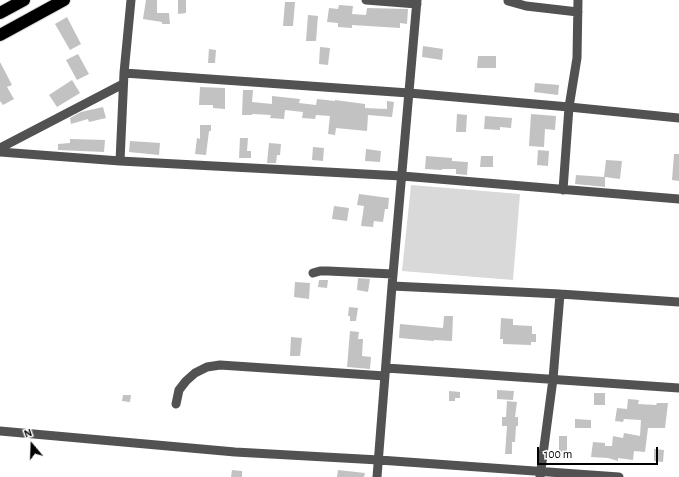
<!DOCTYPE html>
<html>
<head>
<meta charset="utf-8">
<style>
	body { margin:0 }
	#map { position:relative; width:679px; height:477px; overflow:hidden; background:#fff; font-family:"Alegreya Sans",sans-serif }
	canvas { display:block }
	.north { position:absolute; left:12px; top:425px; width:40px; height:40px; -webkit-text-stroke:3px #fff; paint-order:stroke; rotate:341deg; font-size:11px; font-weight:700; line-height:16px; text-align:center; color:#000 }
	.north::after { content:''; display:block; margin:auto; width:14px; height:18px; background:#000; clip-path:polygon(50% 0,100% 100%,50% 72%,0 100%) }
	.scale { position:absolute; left:537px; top:447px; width:121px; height:18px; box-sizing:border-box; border:2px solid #000; border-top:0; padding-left:5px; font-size:12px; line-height:14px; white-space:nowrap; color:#000; -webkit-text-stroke:3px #fff; paint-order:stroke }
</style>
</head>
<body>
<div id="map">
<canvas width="679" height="477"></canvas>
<div class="north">N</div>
<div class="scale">100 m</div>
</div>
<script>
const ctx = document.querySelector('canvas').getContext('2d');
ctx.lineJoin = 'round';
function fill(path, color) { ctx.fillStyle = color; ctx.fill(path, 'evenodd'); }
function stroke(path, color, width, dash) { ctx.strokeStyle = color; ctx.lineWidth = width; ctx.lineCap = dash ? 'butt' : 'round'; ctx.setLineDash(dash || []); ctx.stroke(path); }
const green = new Path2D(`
	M411,185L520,194L513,280L402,271Z`);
const building = new Path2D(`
	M146,0H157V13H169L170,24H162V22L143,19Z
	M178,0H186V13L178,14Z
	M285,2H295L293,26H283Z
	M339,5L353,6L352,14L366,15L367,8L408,9L407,24L400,23V28L352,25V28L338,27V23L327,22L329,8L338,9Z
	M308,15L318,16L316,41H306Z
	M67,17L81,44L70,50L55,24Z
	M423,46L443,49L442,60L422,57Z
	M320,47L330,48L328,65L319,64Z
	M209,49L216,50L215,63H208Z
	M78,54L89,74L77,80L66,60Z
	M478,56H496V68H477Z
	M0,62L12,85L7,87L14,99L3,105L0,101Z
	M72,80L80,93L57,107L49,95Z
	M535,83L559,85L558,95L534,92Z
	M200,87L225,88V109L213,108V105H199Z
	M243,90H253L252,102L272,104V96L300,99L299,103L316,105L317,99L335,101V100L365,104V108L387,109V101L394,102L392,117L368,115L367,131L336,128L335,135L328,134L330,116L316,115L315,119L302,118L303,112L285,110L284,119L270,118L271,115L252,114V115H242Z
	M103,107L106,118L89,122L88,119L71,124L70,118L81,112Z
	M457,114L467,115L466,132H456Z
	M531,114L556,116L555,130L545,129L544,147L529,146Z
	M485,116L512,118L511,128L500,127V130L484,129Z
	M200,125H211V131H209L206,155L195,154L197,138L200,139Z
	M240,138H248L247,151H251V158H239Z
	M70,139L105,140L104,152L58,150V144L70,143Z
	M130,141L160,143L159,155L129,152Z
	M269,143L281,144L280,155H277L276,163H267Z
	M313,147L324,148L323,161L312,160Z
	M366,149L381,151L380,162L365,161Z
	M538,150L549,151L548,166L537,165Z
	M674,154H679V181L672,180Z
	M426,156L452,158V161L468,162L467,175L456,174V169H442V170L425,169Z
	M481,156H493V167H480Z
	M606,160L622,161L620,179L605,177V187L575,184L576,175L604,177Z
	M359,194L389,198L388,209H385L383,222L374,221L373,227L361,226L364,206L357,205Z
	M334,206L349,208L347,221L332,219Z
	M358,278L370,279L368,292L357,290Z
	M319,280H328L327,288L318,287Z
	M295,282L310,283L309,299L294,297Z
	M349,307L358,308L356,321H350V316H348Z
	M444,316H453L452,341L434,340V341L399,338L400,324L443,328Z
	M501,318L513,319V325L532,326V334H536V342H531V345L503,344V339H500Z
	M350,331L359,332L358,339H363L362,356L371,357L370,369L347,367Z
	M291,337L302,338L300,356H290Z
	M497,390L514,391L513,400L497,399Z
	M449,391L460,392V398H455V401H449Z
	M594,393H605V405H594Z
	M123,395H131L130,402L122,401Z
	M628,399L639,400L638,404L656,405L657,403H668L665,428H648L645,452L634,451L633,460L618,458V461L608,458L591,457L593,442L605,443V446H612L613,436L623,438L624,433L640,436L641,420L624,419L623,422L615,421L617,408L627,409Z
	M507,401L517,402L515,417H518V426H516L515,442H512V454H505L507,426H502V417H506Z
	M575,419L591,420V428H575Z
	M559,436H567V452H559Z
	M654,449L664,450L663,462L654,461Z
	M232,470L242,471V477H231Z
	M338,470L365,473L364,477H337Z`);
const minor = new Path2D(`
	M131,0L124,73L120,161L402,176L679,199
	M366,0L417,4
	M578,0L577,58L569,107L679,118
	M508,1L526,6L578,12
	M124,73L409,93L569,107L563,190
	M0,148L123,84
	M0,152L120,161
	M313,273L320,271H328L393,274
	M392,286L560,294L679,302
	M386,368L679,388
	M176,404L179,390L186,381L195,373L207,367L220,365L385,376
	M0,431L235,452L379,460L619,477
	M377,477L392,286L417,0
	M540,477L553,379L560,294`);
const highway = new Path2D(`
	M0,13L24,0
	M0,35L64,0`);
fill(green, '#d9d9d9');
fill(building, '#c2c2c2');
stroke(highway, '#dbdbdb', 14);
stroke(minor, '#525252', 9);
stroke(highway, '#000', 12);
</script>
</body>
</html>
